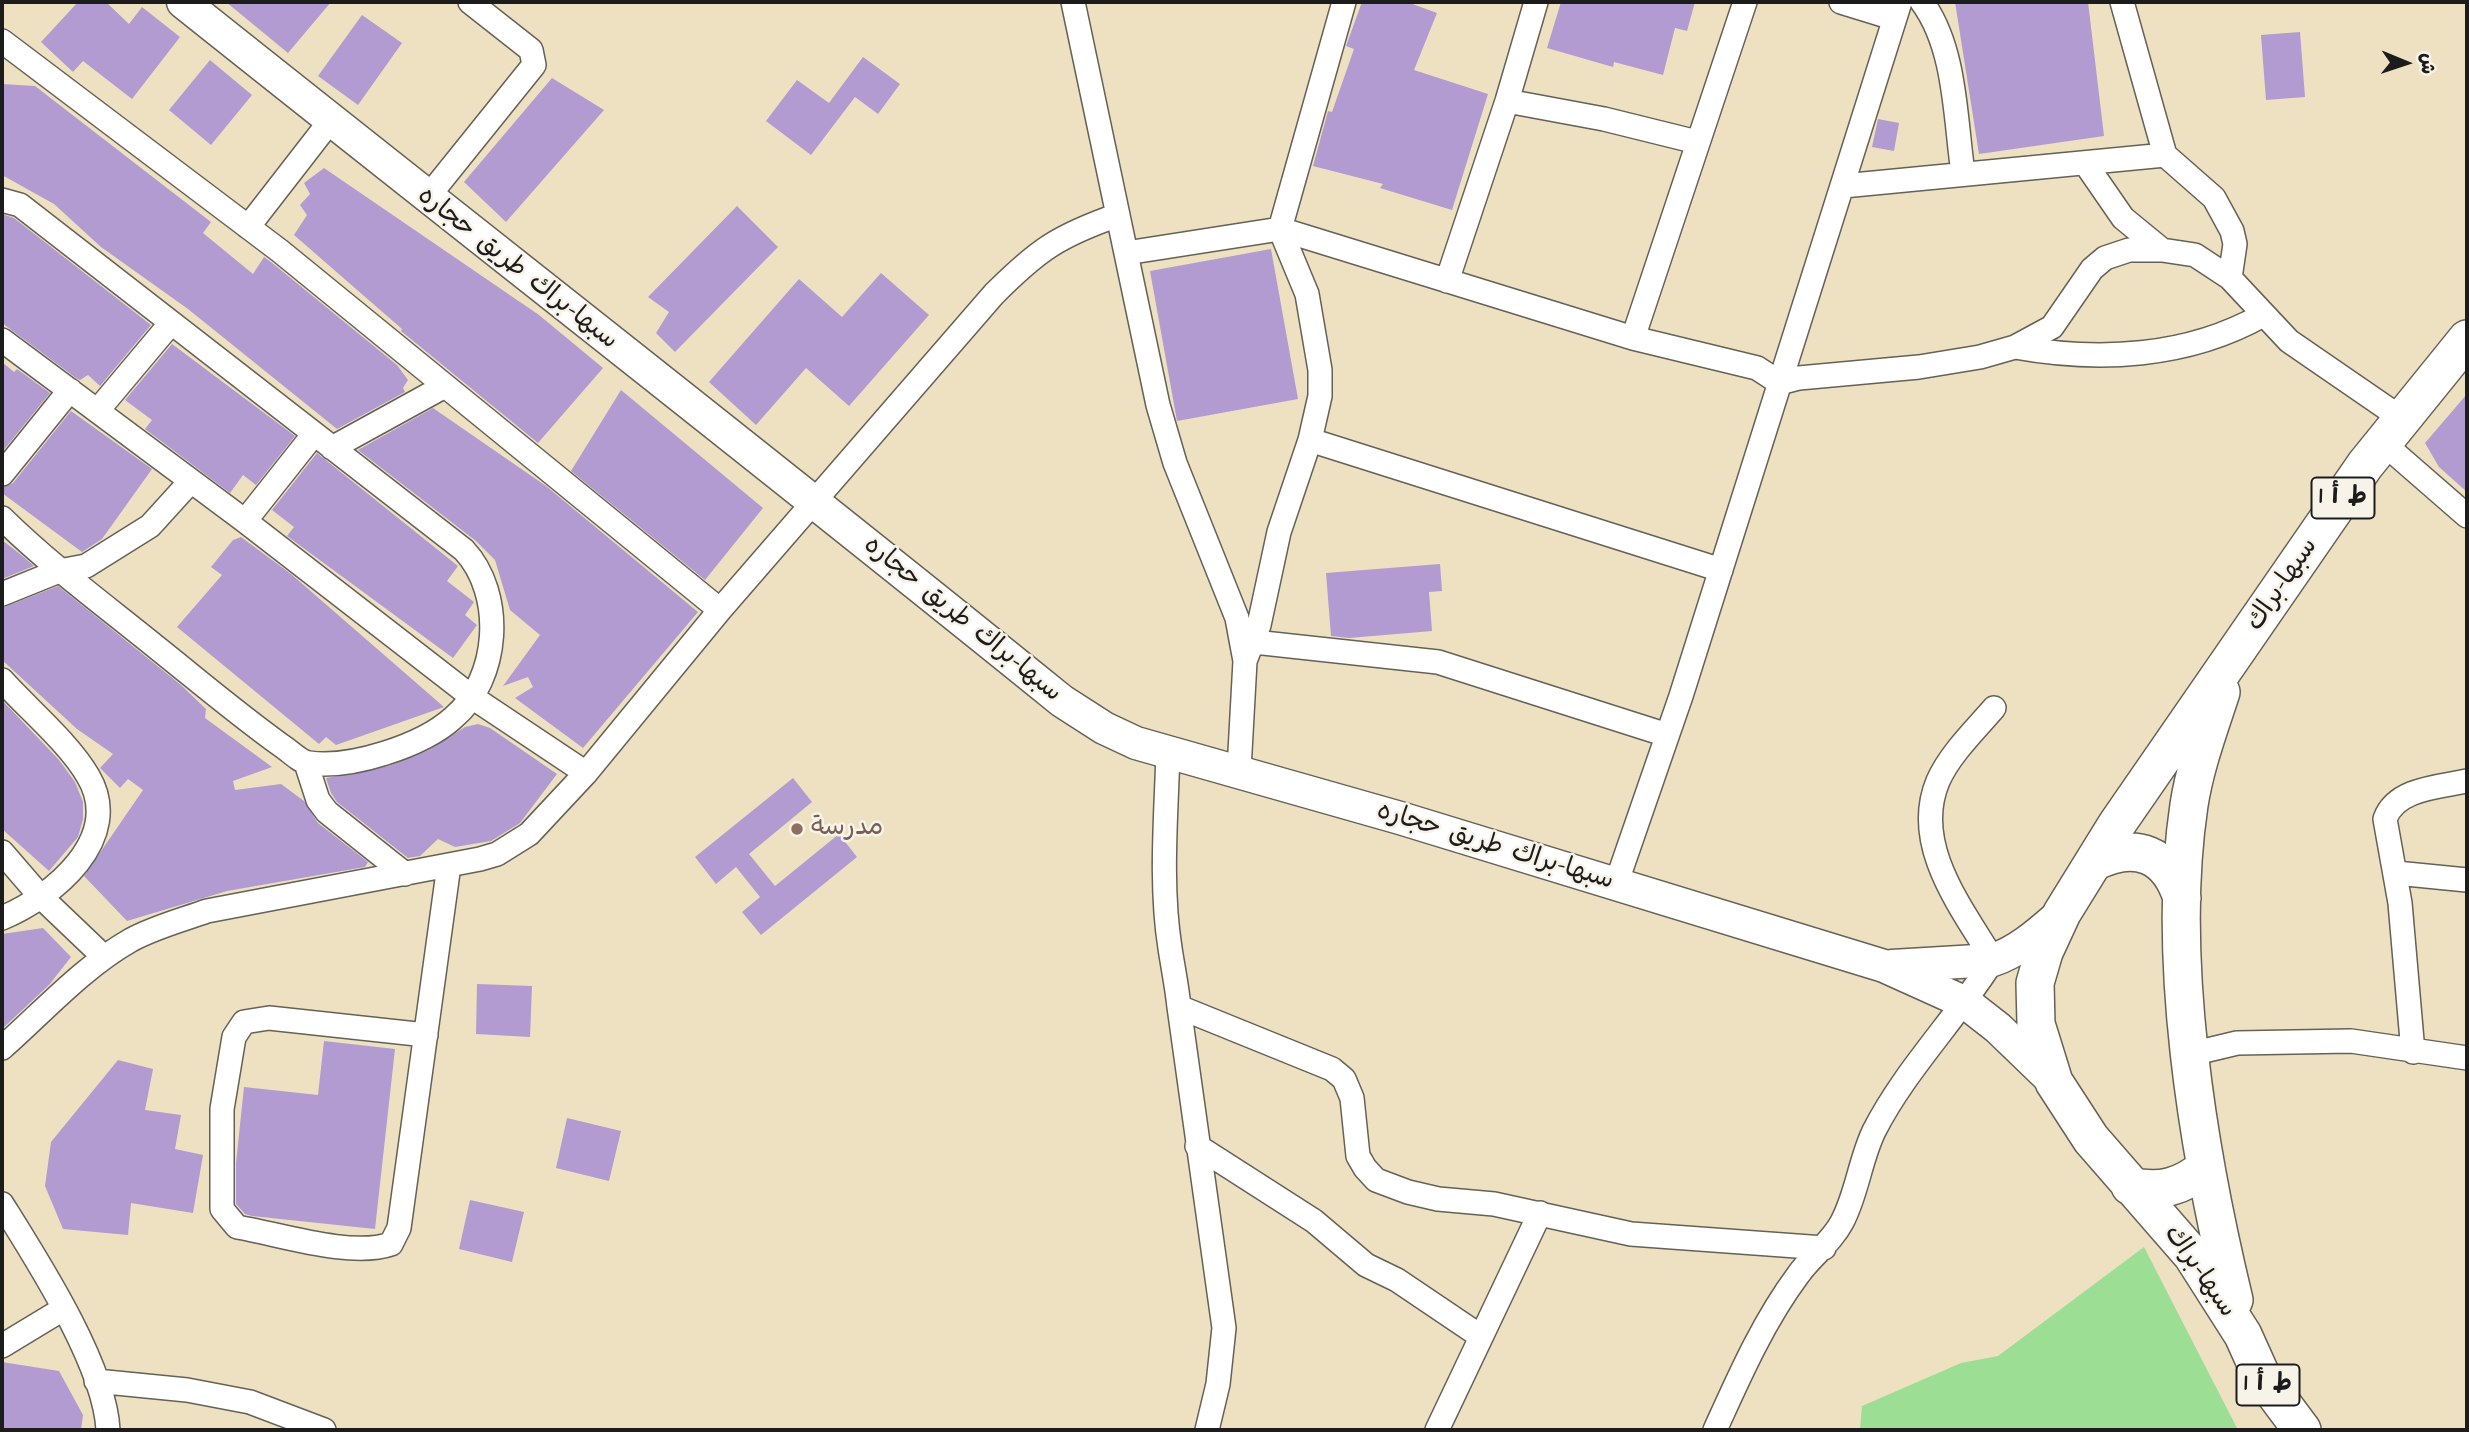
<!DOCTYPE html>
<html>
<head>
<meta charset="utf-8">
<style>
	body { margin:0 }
	#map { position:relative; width:2469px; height:1432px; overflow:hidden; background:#ede1c2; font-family:"Architects Daughter","Playpen Sans Arabic",sans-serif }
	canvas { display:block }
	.frame { position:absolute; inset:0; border:4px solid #1c1c1c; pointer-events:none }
	.north { position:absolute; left:2371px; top:28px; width:70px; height:70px; -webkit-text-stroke:5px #f7f3e8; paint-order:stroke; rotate:92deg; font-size:19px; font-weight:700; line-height:28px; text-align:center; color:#1c1c1c }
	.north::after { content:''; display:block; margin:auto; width:24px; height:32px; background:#1c1c1c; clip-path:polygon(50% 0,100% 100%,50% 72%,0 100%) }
</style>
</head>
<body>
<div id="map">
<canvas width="2469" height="1432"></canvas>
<div class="frame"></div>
<div class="north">ش</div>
</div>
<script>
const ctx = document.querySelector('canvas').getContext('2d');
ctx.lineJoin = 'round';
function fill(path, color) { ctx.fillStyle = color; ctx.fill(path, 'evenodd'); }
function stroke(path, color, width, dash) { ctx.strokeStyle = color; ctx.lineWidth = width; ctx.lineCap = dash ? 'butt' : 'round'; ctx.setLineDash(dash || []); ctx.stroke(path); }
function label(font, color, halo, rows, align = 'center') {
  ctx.font = font + ' "Architects Daughter","Playpen Sans Arabic",sans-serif'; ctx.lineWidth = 5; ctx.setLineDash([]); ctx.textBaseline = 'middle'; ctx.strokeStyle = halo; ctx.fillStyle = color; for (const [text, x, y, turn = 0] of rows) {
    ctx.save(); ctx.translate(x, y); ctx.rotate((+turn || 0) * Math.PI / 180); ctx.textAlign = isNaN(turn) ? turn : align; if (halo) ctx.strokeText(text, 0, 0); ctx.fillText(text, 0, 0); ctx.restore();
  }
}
const green = new Path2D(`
	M2144,1247L2238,1430H1860L1862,1406L1961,1363L1998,1356Z`);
const building = new Path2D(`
	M78,2H106L129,24L142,7L180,37L132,99L83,61L73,72L41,42Z
	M226,2H331L288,53Z
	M1362,2H1407L1437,13L1414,70L1488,94L1452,210L1380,188L1383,184L1313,166L1328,111L1332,112L1354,49L1346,46Z
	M1561,2H1695L1687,31L1675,28L1663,75L1614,62L1613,67L1547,48Z
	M1955,2H2088L2104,136L1979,154Z
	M362,15L402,43L358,105L318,76Z
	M2300,32L2305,97L2266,100L2261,35Z
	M863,57L900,84L878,114L855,97L811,155L766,121L797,80L829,103Z
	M210,60L252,95L211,145L169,110Z
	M552,78L604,110L506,222L464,182Z
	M2,84L35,86L211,222L203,233L253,274L264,257L271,262L397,365L408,380L403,388L405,392L337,429L188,309L101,247L54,204L2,175Z
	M1878,119L1899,123L1894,151L1872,147Z
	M324,168L539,315L603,368L538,443L401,331L402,329L294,235L307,215L300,205L310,194L304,183Z
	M737,206L778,247L675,352L656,333L669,312L648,297Z
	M2,214L14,218L151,325L100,386L88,375L80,380L76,378L2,323Z
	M1271,249L1298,399L1177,421L1150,271Z
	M881,273L929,315L849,406L806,368L756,425L709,382L799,279L842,317Z
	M172,344L295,436L256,485L243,475L230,493L145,429L152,420L125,400Z
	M2,362L14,372L17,369L50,393L2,452Z
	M621,390L763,508L705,580L571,471Z
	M2467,394V492L2439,467L2425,443Z
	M433,408L546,486L698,612L583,748L515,698L533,687L528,677L503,686L540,635L510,610L495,560L476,541L358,450Z
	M71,411L152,469L102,539L82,552L2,493V488L13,483Z
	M317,453L458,566L447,581L474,602L465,615L477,625L453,658L287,536L294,527L272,510Z
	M241,537L291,574L444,707L336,745L326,737L319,744L177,627L222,575L211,567L233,540Z
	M2,540L20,554L34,566L2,579Z
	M1440,564L1442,591L1429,592L1432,631L1349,638L1331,636L1326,573Z
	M58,586L181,685L206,709L205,718L272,767L233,781L235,790L281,784L304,801L318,823L368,862L365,867L227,891L127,921L84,876L143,790L128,779L120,788L100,768L113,754L77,729L2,660V608Z
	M2,700L59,760L75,782L83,802V819L78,837L49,871L2,829Z
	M478,724L490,728L557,774L520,823L491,841L455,847L438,839L420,856L408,858L337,802L331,793L326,778L389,766L429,750L465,727Z
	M793,778L812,802L749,854L775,886L839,834L857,857L761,935L742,912L760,897L736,867L716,884L695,857Z
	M43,928L71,957L49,985L2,1029V934Z
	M477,984L532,986L530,1037L476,1034Z
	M324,1041L395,1049L375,1229L252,1216L245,1214L236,1204V1163L244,1087L318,1095Z
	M118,1060L153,1069L145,1110L181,1115L175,1149L203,1155L193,1213L131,1203L128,1235L63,1229L45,1186L51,1142Z
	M567,1118L621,1131L609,1181L556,1168Z
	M470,1200L524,1212L512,1262L459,1249Z
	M2,1362L59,1371L83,1415L81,1430H2Z`);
const minor = new Path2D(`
	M1073,2L1158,405L1175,463L1237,618L1245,661L1239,770
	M1841,2L1893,18
	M1922,2C1956,48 1955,118 1963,173
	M2122,2L2165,155L2214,198L2232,231L2235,244L2230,278
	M2,41L280,251L720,610
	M1507,101L1604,119L1697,142
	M2085,163L2123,218L2162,250
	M1843,186L2165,155
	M427,198L534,65L531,50L470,2
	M2,200L20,205L464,550C505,594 500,679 453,718C422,746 350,769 309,763C300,762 290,751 282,746C240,716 201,683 161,651C107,607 52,567 2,518
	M248,227L331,120
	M1126,253L1280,229L1633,338L1757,368L1780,383L1799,378L1919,367L1980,357L2015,347L2052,327L2092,269L2105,258L2129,250H2162L2195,255L2230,278L2289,341L2401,418
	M1447,281L1507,101L1536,2
	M1633,338L1745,2
	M2,340L245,521L472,697L586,773
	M2015,347C2098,362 2187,358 2263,315
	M98,410L171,323
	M1310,440L1721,570
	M2382,442L2467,516
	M332,448L443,387
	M2,474L70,390
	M245,521L314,434
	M2,594L59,571L86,566L150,526L190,482
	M1254,642L1438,662L1667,735
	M1245,661L1259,625L1279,532L1310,440L1320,396V370L1307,294L1280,229L1344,2
	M2,680C28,709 69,743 88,776C125,838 53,897 2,918
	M1168,753C1166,817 1160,885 1170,948C1173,968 1177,987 1179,1007L1332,1069L1344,1079L1352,1098L1358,1156L1365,1168L1376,1180L1408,1192L1438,1199L1494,1204L1631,1234L1824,1248
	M306,763L318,800L327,812L405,874
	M2,852L40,896L104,957
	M2396,873L2467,880
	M1616,884L1681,696L1900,2
	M1179,1007L1224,1328L1218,1384L1207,1430
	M426,1035L269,1018L244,1022L234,1037L222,1109V1209L237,1227C279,1234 351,1258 391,1244L399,1228L449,865
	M2,1048C44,1011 82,968 131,940C155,927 182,920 207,911L480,859L497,854L529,834L586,773L720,610L994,294C1038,250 1058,236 1118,215
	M2413,1052L2400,903L2385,819C2396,788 2440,787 2467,781
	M2191,1054L2237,1043L2351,1041L2467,1058
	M1197,1146L1314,1221L1366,1265L1397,1280L1480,1336
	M2,1204C37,1260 105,1365 108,1430
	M2,1346L63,1309
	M96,1381L187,1390L250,1402L324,1430
	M1437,1430L1540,1213
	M1715,1430C1739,1377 1763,1322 1798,1275C1811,1256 1831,1243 1842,1222C1857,1194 1860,1160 1874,1131C1905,1070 1956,1019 1993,960C1962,908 1911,845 1938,781C1950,754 1975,730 1994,708`);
const secondary = new Path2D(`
	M183,2C475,235 771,465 1062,701L1104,728L1136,743L1400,818L1884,966L1966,1003L1998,1028L2054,1082
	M1892,966L1993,960C2020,951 2041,931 2062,913`);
const trunk = new Path2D(`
	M2221,692C2209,729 2195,766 2189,805C2166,958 2198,1151 2234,1300
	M2094,862C2136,841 2168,854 2182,898
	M2130,1186C2160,1193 2182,1187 2206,1167
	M2302,1430L2261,1375L2243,1335L2192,1255L2091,1139L2054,1082L2036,1024L2035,983L2044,952L2062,913L2117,824L2365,465L2467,339`);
const markers = [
	[797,829,7,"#8d6e63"]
];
const shields = [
	[2343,498,63],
	[2268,1385,63]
];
const shieldNames = [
	["ط أ 1",2343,498],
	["ط أ 1",2268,1385]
];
const streetNames = [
	["سبها-براك طريق حجاره",517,269,38],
	["سبها-براك",2283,585,-56],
	["سبها-براك طريق حجاره",962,620,39],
	["سبها-براك طريق حجاره",1495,847,17],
	["سبها-براك",2199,1272,55]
];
const educationNames = [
	["مدرسة",811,829]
];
fill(green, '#9cde94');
fill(building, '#b19bd0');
stroke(minor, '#656156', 26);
stroke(secondary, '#656156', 35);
stroke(trunk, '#656156', 40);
stroke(minor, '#fff', 23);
stroke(secondary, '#fff', 32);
stroke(trunk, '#fff', 37);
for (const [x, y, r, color] of markers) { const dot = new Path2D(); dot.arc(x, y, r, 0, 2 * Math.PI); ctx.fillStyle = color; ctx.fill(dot); stroke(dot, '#f7f3e8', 2.5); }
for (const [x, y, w] of shields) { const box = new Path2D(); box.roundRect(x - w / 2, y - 20.5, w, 41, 5); ctx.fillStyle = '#f7f3e8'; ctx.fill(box); stroke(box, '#1c1c1c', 2); }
label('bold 24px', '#1c1c1c', null, shieldNames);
label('26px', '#1c1c1c', '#f7f3e8', streetNames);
label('26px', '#785e54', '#f7f3e8', educationNames, 'left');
</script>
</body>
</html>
